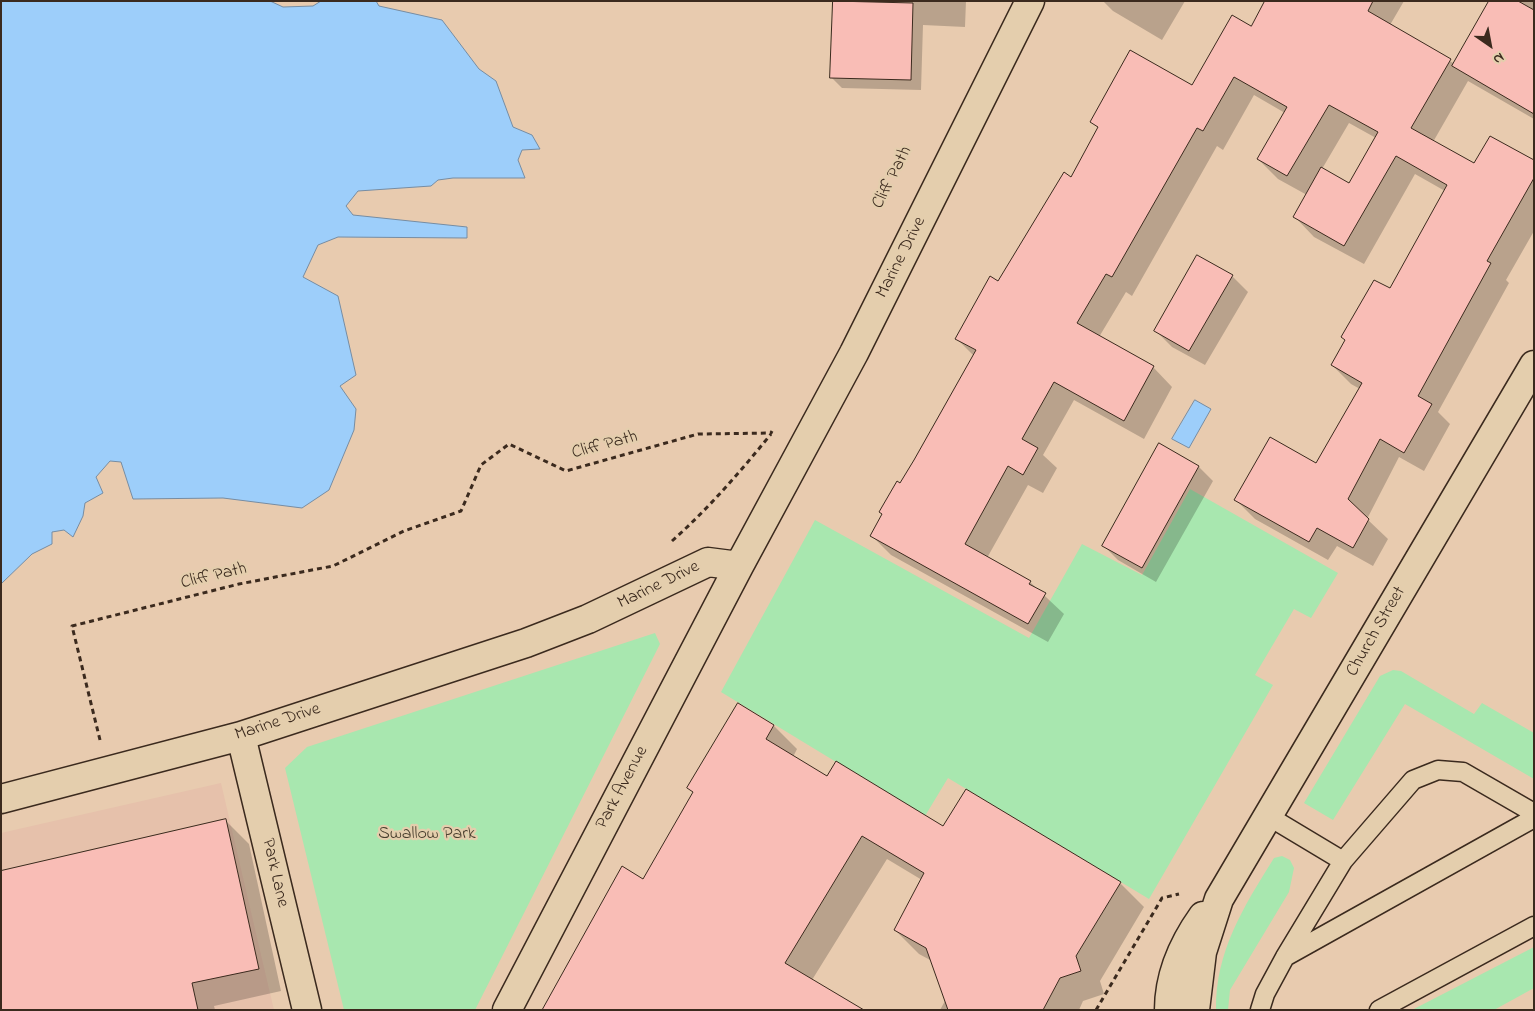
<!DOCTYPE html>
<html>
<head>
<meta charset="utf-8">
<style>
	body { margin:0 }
	#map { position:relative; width:1535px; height:1011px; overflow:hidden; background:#e8cbaf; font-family:"Indie Flower",sans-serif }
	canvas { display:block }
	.frame { position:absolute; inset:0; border:2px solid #3b2a1e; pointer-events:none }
	.north { position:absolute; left:1465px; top:20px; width:50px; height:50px; -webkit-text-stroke:4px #e4cead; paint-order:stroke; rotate:147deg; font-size:14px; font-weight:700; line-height:20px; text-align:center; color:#3b2a1e }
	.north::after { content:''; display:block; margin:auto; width:18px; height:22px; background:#3b2a1e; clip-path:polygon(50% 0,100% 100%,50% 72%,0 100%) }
</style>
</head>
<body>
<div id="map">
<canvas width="1535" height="1011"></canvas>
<div class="frame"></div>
<div class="north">N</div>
</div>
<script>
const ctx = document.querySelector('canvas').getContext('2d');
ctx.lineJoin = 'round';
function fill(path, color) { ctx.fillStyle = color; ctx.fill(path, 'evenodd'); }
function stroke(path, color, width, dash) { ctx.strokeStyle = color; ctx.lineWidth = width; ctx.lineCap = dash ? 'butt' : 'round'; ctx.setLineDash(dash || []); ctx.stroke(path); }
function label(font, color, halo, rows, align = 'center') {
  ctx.font = font + ' "Indie Flower",sans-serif'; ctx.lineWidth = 4.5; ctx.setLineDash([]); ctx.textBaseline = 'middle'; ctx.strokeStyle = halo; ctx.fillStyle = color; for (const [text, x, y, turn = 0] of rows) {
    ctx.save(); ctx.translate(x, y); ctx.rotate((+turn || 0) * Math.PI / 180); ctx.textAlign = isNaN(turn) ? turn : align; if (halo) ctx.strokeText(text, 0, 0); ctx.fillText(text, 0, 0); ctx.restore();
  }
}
const built = new Path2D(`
	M221,783L274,1010H1V833Z`);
const green = new Path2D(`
	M1190,489L1338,573L1311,618L1294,609L1255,675L1273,685L1149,899L948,778L925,816L721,692L815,520L1029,638L1082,544L1142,575Z
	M655,633L660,644L475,1010H344L285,768L307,747Z
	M1393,670L1401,671L1474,714L1482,703L1534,733V779L1405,704L1333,820L1304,803L1380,676Z
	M1282,856L1290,860L1294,868L1289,892L1230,990L1228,1010H1216C1215,952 1244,906 1274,858Z
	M1534,947V988L1494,1010H1412Z`);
const water = new Path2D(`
	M1,1H270L283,7L313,6L321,1H376L379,6L442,20L479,69L496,81L513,127L532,135L540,149L522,150L518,160L525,178H453L438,180L431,186L358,191L346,206L353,215L467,227V238L338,237L318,245L303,277L338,296L356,375L340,386L356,409L354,430L329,490L302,508L223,498L133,499L121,462L110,461L96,477L103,493L85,503L83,516L73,537L64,530L52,532V544L32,554L1,584Z
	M1195,400L1211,409L1189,448L1172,439Z`);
const shadow = new Path2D(`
	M834,1H966L965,27L923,25L921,90L842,88L831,77Z
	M1103,1H1185L1162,40L1113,11Z
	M1267,1H1404L1390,25L1455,64L1491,1H1534V119L1468,81L1433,142L1475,165L1534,162V231L1506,280L1509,283L1438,412L1450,424L1424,471L1399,457L1367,519L1388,539L1373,566L1337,546L1328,560L1255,519L1236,500L1317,464L1360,389L1351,384L1332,365L1390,290L1445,191L1415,174L1364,264L1314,237L1295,217L1307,195L1278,179L1258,159L1285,113L1254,95L1223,150L1217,146L1132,296L1126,292L1099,337L1153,367L1172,387L1144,439L1074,400L1043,455L1057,468L1043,493L1028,485L987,558L1030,582L1064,614L1048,642L891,555L871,535L974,356L956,338L999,283L1072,178L1099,129L1092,122L1192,87L1251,27ZM1349,123L1376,138L1350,184L1322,169Z
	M1232,276L1248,292L1205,365L1172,347L1156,331Z
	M1199,467L1213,481L1156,582L1118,560L1103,545Z
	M774,726L797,749L793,757L828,778L944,828L1120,883L1144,907L1100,981L1104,994L1083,1001L1079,1010H940L946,999L932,961L919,954L895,930L922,880L887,859L812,980L643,880Z
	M226,821L249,844L281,991L214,1006L215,1010H1Z`);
const building = new Path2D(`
	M833,1L913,3L911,80L830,78Z
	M1265,1H1373L1368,11L1451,59L1411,128L1474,163L1490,136L1534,160V178L1487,261L1491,263L1418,396L1432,404L1404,453L1380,439L1348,499L1369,519L1353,548L1317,528L1309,542L1234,500L1270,437L1316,463L1362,383L1331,365L1345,340L1341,337L1374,280L1390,288L1447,185L1396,156L1344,246L1293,217L1321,167L1349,183L1378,132L1329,105L1287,176L1257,159L1287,107L1234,77L1203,131L1197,128L1112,277L1106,274L1077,323L1154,366L1124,421L1054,382L1022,439L1038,448L1023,475L1008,466L965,544L1031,581L1029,584L1046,593L1028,624L870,536L882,514L879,512L897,481L900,483L914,460L976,350L955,339L990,276L998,281L1064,172L1071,177L1098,127L1090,122L1130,50L1192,85L1232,15L1251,26Z
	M1489,1H1518L1534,10V114L1452,66Z
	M1197,255L1233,275L1189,351L1154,331Z
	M1159,443L1199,466L1142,568L1102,546Z
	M738,703L774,725L766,739L827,776L836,761L943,826L966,789L1121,882L1076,956L1081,971L1060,978L1043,1010H948L926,948L894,930L924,873L862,836L785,963L864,1010H542L622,866L643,879L693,792L687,788Z
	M226,819L259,969L192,983L198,1010H1V871Z`);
const path = new Path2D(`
	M672,541C709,508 740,472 771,434
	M100,740L72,626L239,584L333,566L404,531L461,511L481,465L509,444L566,471L698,434L771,433L772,431
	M1096,1010L1162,898L1179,894`);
const lane = new Path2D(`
	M1268,816L1343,861L1413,780L1438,770L1463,772L1534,813
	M1285,957L1534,818
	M1260,1010L1265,994L1285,957L1343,861
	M1379,1010L1534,926`);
const street = new Path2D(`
	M241,736L307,1010
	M1,799L241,736L526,643L588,619L708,562L739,566
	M507,1010L739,566L854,353L1030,1
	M1169,1010C1169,975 1183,944 1203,916
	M1195,1010L1202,952L1219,899L1534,365`);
const streetNames = [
	["Cliff Path",893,178,-63],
	["Marine Drive",902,258,-63],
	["Cliff Path",605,446,-15],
	["Cliff Path",214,577,-13],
	["Marine Drive",659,586,-26],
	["Church Street",1377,632,-60],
	["Marine Drive",278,723,-18],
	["Park Avenue",623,788,-62],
	["Park Lane",274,873,77]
];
const parkNames = [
	["Swallow Park",427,835]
];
fill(built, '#e6c1ab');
fill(green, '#a8e7af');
fill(water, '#9dcefa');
stroke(water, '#768ca2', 1);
fill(shadow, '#0003');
fill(building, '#f9bdb6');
stroke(building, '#3b2a1e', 1);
stroke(lane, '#3b2a1e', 21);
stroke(street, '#3b2a1e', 31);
stroke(path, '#3b2a1e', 3, [5, 4]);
stroke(lane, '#e4cead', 18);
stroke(street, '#e4cead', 28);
label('18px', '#3b2a1e', '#e4cead', streetNames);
label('18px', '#463d2c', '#e4cead', parkNames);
</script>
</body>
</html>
